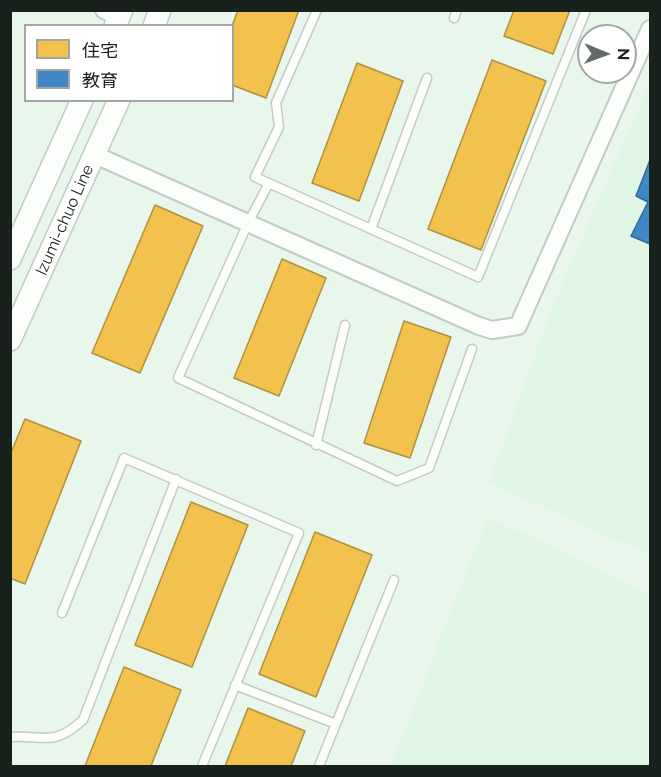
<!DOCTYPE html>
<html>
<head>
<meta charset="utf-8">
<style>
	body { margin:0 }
	#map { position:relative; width:661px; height:777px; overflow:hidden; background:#e9f6ec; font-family:Raleway,"Noto Sans JP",sans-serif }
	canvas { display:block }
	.frame { position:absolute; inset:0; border:12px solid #18211b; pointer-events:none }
	.legend { position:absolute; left:24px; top:24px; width:210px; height:78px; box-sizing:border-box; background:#fff; border:2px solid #a3a6a4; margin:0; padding:8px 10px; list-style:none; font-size:18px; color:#18211b }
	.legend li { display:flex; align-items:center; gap:12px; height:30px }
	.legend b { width:30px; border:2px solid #a3a6a4 }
	.north { position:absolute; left:577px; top:24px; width:60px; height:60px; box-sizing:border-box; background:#fff; border:2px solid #a3a6a4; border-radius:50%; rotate:91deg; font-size:16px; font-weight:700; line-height:24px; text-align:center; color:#18211b }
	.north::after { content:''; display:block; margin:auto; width:21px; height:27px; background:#616c64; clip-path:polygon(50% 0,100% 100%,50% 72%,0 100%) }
</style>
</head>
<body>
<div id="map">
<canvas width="661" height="777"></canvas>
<div class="frame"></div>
<ul class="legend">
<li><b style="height:16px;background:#f2c14e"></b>住宅</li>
<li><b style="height:16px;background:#3f88c5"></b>教育</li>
</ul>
<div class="north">N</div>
</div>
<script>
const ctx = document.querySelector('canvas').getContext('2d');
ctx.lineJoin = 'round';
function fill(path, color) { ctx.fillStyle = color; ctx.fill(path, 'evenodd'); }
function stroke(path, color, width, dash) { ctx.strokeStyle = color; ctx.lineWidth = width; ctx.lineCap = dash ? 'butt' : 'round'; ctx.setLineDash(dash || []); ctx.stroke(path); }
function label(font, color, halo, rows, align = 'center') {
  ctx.font = font + ' Raleway,sans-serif'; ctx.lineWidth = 6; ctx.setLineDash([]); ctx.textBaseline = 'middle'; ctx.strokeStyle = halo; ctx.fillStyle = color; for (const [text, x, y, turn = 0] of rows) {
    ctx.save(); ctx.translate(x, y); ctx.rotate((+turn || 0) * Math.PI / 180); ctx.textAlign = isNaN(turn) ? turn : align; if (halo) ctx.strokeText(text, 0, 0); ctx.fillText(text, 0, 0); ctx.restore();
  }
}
const built = new Path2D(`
	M650,82V555L489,483L553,305Z
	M488,517L650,594V766H391Z`);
const homes = new Path2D(`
	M238,10H299L266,98L232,85V26Z
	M514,10H570L553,54L504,36Z
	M492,60L546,81L481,250L428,229Z
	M357,63L403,81L359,201L312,183Z
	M155,205L203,226L140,373L92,353Z
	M282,259L326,278L279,396L234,378Z
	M404,321L451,337L410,458L364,443Z
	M25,419L81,441L25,584L10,578V455Z
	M191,502L248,525L192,667L135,645Z
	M315,532L372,555L316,697L259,674Z
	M124,667L181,690L151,766H85Z
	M248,708L305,731L291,766H225Z`);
const schools = new Path2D(`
	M650,160V244L631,236L648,202L636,196Z`);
const service = new Path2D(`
	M317,10L276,103L279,127L255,177L478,277L586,10
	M454,18L457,10
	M269,183L248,223L178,378L397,481L429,468L472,349
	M371,229L427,78
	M316,445L345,325
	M62,613L124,458L299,533L202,766
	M235,685L336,724
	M10,737C46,735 53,747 83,720L176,479
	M319,766L394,580`);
const minor = new Path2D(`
	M104,10L119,17
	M95,155L479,326L492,330L518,326L650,29`);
const tertiary = new Path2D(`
	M115,26L122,10
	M154,26L160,10
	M10,259L82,100
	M10,340L119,100`);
const streetNames = [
	["Izumi-chuo Line",65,220,-66]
];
fill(built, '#dff7e4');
fill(homes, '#f2c14e');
stroke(homes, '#b1913f', 1.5);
fill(schools, '#3f88c5');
stroke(schools, '#336992', 1.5);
stroke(service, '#c1ccc3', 11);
stroke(minor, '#c1ccc3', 20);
stroke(tertiary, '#c1ccc3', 24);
stroke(service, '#fcfefc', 8);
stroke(minor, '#fcfefc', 16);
stroke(tertiary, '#fcfefc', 21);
label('16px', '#18211b', '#fff', streetNames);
</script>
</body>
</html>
